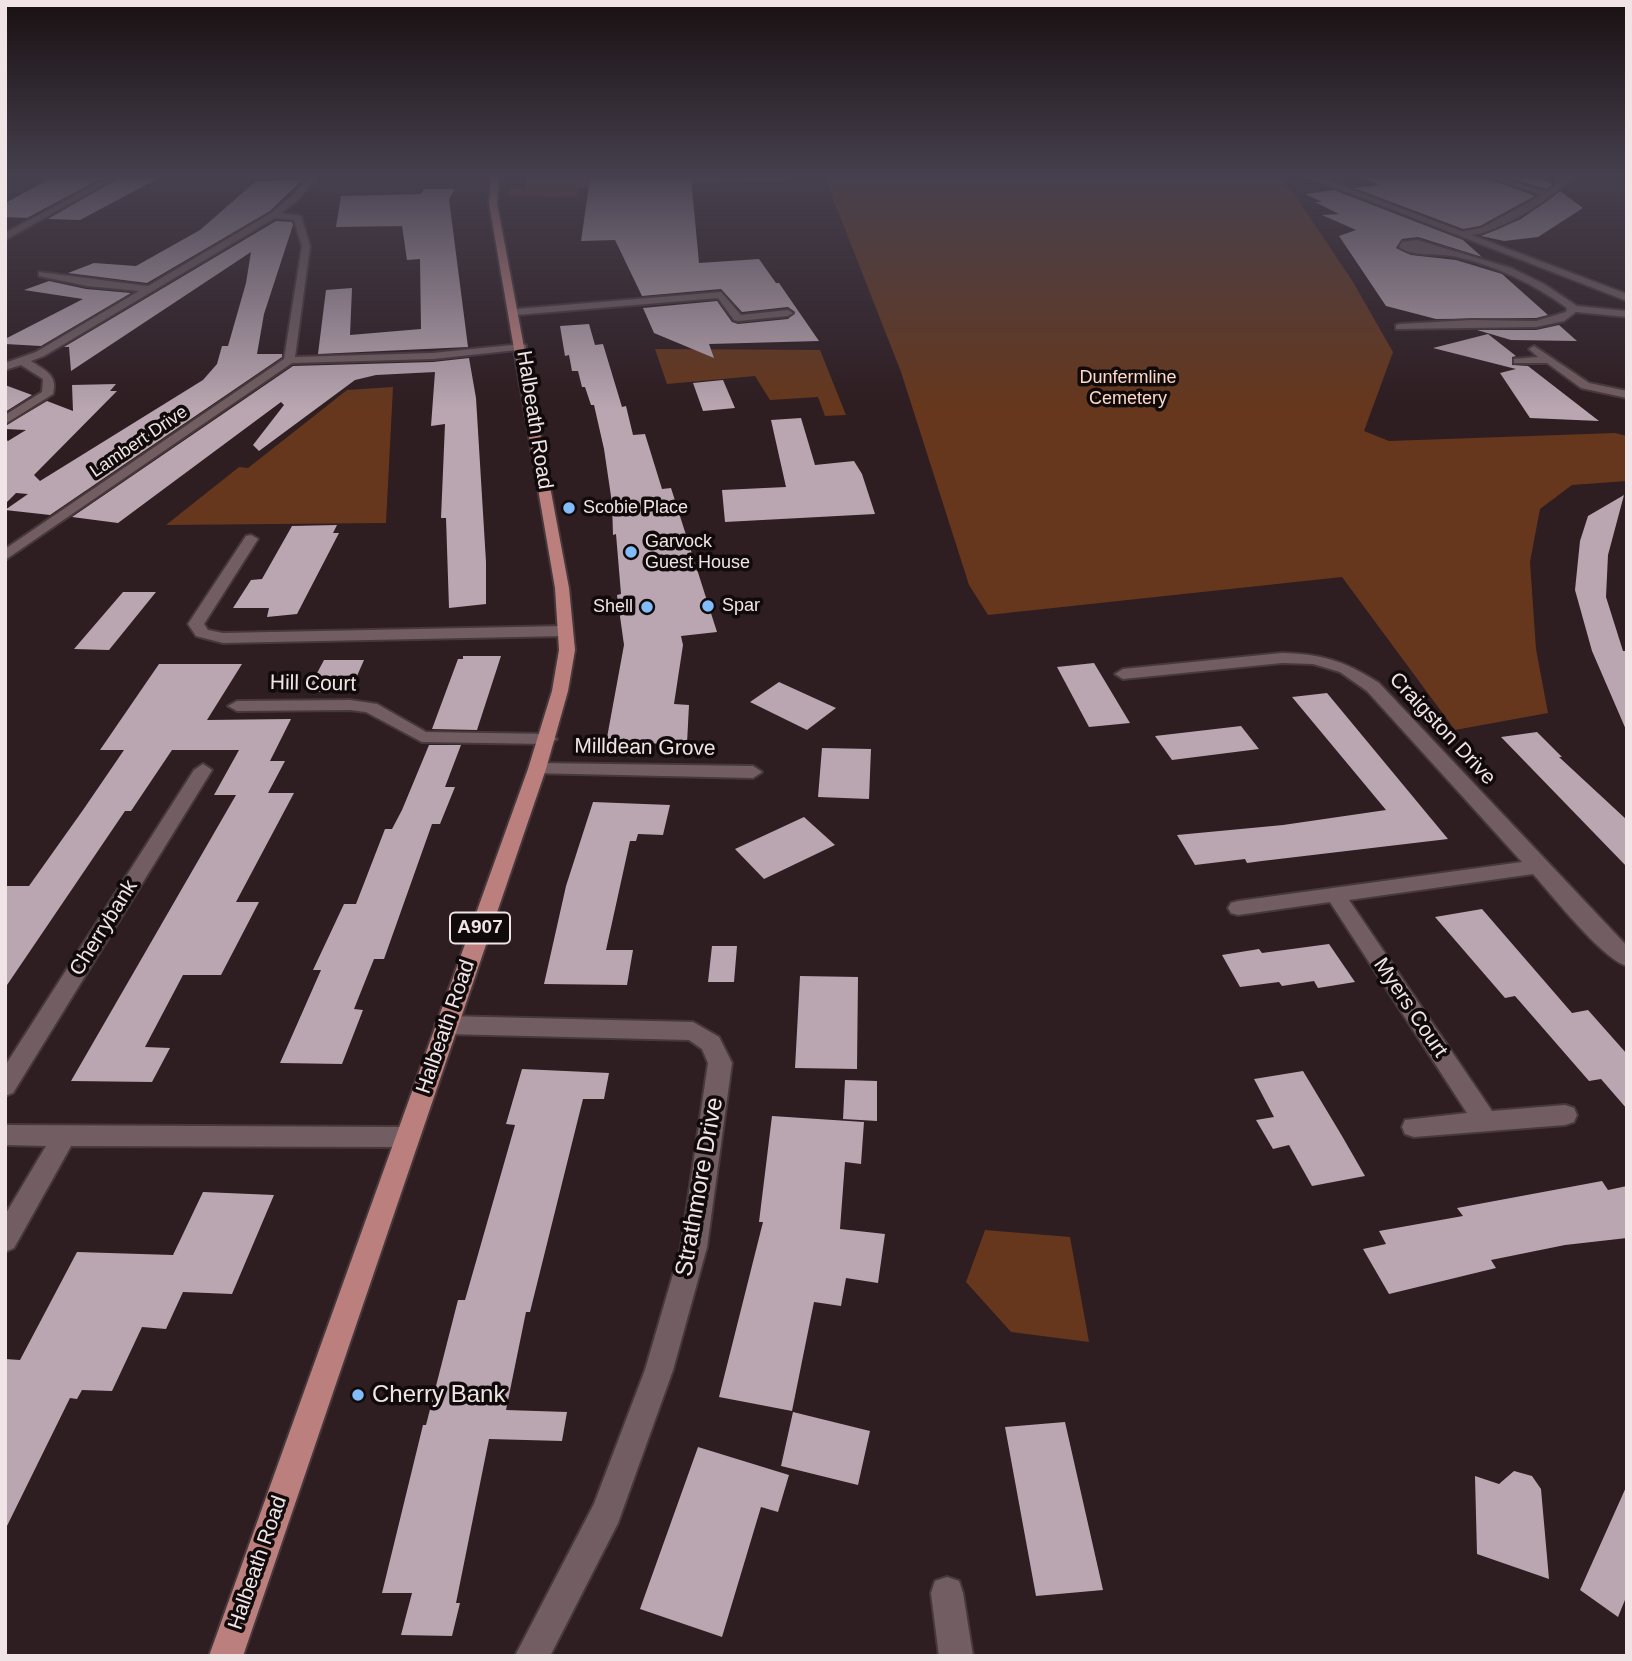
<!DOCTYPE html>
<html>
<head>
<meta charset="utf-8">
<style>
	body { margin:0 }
	#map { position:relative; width:1632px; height:1661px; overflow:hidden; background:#2e1d21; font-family:Helvetica,sans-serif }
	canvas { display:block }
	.frame { position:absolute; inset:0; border:7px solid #f0e4e6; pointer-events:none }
</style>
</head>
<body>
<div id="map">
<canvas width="1632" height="1661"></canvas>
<div class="frame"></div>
</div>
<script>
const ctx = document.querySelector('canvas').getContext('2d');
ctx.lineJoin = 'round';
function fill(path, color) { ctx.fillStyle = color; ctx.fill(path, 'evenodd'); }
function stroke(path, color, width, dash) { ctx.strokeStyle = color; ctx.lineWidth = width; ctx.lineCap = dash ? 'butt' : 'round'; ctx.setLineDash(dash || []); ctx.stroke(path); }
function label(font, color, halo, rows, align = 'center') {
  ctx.font = font + ' Helvetica,sans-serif'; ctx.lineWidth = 7; ctx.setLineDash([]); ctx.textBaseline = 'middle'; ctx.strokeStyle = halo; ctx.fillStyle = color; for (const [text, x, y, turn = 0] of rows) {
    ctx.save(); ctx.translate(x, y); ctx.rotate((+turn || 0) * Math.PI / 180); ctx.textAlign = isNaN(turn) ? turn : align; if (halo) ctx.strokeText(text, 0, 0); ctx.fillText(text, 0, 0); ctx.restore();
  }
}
const green = new Path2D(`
	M526,178H789L790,180L578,188L577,197L510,196L509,188H526Z
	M825,178H1278L1293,192L1353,282L1393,352L1364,431L1389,441L1615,433L1627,436V481L1572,485L1540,509L1530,562L1536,649L1548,713L1455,730L1342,577L988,615L969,585L901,372Z
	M655,349L820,350L846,415L825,416L818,397L770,400L755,376L667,384Z
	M393,387L386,523L166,525L239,467L248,468L347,390Z
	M985,1230L1070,1237L1089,1342L1011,1332L966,1282Z`);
const building = new Path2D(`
	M52,178H102L27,218L5,217V203Z
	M118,178H159L80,220L48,219Z
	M590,178H691L699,263L759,259L776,283H779L819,341L709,344L714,358L654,333L643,308L717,301L732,322L738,324L788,319L795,312L788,307L742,312L721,289L642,296L615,240L581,241Z
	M1364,178H1487L1535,196L1480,226L1463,229L1354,188L1379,185Z
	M1509,178H1541L1552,185L1547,189Z
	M302,180L270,211L147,283L68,273L94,263L136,266L200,230L256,181Z
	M424,189H455L449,199L468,347L318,354L326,290L352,288L350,335L421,329L420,259L407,260L402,226L336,227L341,196L421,194Z
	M1334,190L1463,240L1482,257L1418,237L1402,239L1396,248L1411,255L1456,260L1502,274L1548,315L1536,318L1436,319L1386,306L1339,236L1356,230L1322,215L1339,214L1315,202H1322L1305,194Z
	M1560,191L1583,208L1538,237L1504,241L1481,236L1521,219Z
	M276,221L292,222L293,225L264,314L257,354H282V357L50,515L5,510L28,494L16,493L5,504V439L8,441L26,430L5,429V426L47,401L73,411L72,385L116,384L110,391H117L34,475L40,481L203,380L217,364L222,346H228L246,283L251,252L71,371L69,347H64Z
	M49,281L86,289L131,293L41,346L5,344V339L83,299L24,290Z
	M589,324L595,345L603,344L622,407L626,406L633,435L645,434L662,489L671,488L717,632L681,636L683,645L674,704L689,705L687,744L606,743L624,645L617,595L621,594L616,534L613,535L612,503L604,449L594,405H591L585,387H582L578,371H572L569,355L565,356L560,326Z
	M1559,325L1577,341L1511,340L1477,330H1536Z
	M1488,334L1516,356L1512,357V365L1528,366L1599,421L1530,418L1500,373L1516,369L1433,348Z
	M469,358L476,398L486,562V604L449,608L446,518H441L445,424L431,426L435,372L376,375L355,380L259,451L253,445L284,405L281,402L118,523L72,517L293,366L433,362Z
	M723,380L735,408L703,411L693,383Z
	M5,385L32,395L5,412Z
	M801,418L815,465L854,461L862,474L875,514L725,522L722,490L786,487L771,420Z
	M1624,495L1608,555L1606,597L1623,651H1627V732L1592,651L1575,590L1580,541L1588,516Z
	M337,525L333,533H339L297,614L267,617L269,608H233L251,580L262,579L292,526Z
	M123,592H156L109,650L74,649Z
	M463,656H501L477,730L432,729L458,659H463Z
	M324,660H364L350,692H307Z
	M1094,663L1130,723L1089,727L1057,667Z
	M159,664H242L207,720L291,719L270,761H285L268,793H294L236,902H259L221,975H183L145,1047L170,1048L152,1082L71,1081L236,795H214L239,750H172L131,811H125L5,988V886H29L83,810L124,750H100Z
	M779,682L836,708L807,730L750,702Z
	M1327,693L1448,839L1262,861L1247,863L1245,859L1195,865L1177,835L1283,825L1386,810L1292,697Z
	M1241,726L1259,749L1172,760L1155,736Z
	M1537,732L1562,757H1559L1627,820V867L1501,737Z
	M429,745H461L445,787H455L440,824H432L384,959H374L354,1009L363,1010L342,1064L280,1063L321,970H313L344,904H356L385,829H392L402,810Z
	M822,748L871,749L869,799L818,797Z
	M593,802L670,805L663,835L638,834L636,841H630L606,950H633L627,985L544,984L566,886Z
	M804,817L835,845L764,879L735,849Z
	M1482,909L1572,1013L1588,1010L1627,1054V1109L1601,1079L1589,1081L1515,996L1505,998L1435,917Z
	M1329,944L1355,982L1318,988L1314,981L1282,986L1279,982L1240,987L1222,955L1259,949L1262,953Z
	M712,946H737L734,982H708Z
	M800,976L858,977L857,1069L795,1068Z
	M522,1069L609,1073L604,1099H583L530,1312H526L506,1410L567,1412L562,1441L489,1439L456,1603H460L452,1636L401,1635L412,1593H382L423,1425H426L458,1300H465L515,1125L506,1124Z
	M1303,1071L1342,1136L1365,1176L1312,1186L1289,1145L1273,1149L1256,1120L1274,1117L1254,1079Z
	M845,1080L877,1081V1121L843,1119Z
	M772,1116L864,1122L861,1164L845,1162L840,1229L885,1234L878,1283L846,1278L841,1306L814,1302L792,1411L719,1397L763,1222H759Z
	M1602,1181L1608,1190L1627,1186V1238L1565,1245L1491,1260L1496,1268L1389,1294L1363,1249L1386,1244L1379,1231L1463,1216L1457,1208Z
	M203,1192L274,1195L232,1294L183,1292L166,1329L142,1327L112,1391L82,1390L77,1399L70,1398L5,1530V1359L20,1360L77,1252L173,1255Z
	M793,1412L870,1431L858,1485L781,1466Z
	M1065,1422L1103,1590L1036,1596L1005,1427Z
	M698,1447L789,1475L778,1512L761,1507L722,1637L640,1609Z
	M1514,1471L1532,1476L1541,1489L1549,1579L1477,1554L1475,1476L1499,1484Z
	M1627,1485V1595L1618,1617L1580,1590Z`);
const minor = new Path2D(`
	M107,178H116L5,240V233Z
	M308,178H316L298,200L281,213L301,216L310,246L295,357L433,353L522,344L526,345V349L433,359L292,363L5,560V549L284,359L302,246L294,220L275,218L44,356L31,361C46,371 58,375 53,394L5,424V415L42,392L43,379L21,365L5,370V363L36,352L139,291L87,286L39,276V272L148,286L271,213L292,196Z
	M1490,178H1501L1548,192L1563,178H1571C1550,201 1492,238 1460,236V232L1481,228L1542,195Z
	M1417,240L1511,268L1544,284L1577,306L1627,311V317L1576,312L1564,321L1536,327L1396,329V325L1400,324L1472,320L1536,321L1566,312L1567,308C1534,284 1497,266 1457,257C1437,252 1415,258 1399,247L1402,242Z
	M721,292L741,315L788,310L793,313L788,316L738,321L734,320L718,298L516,315L511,312L516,309Z
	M1534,346L1589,383L1627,391V398L1581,388L1547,363H1514V359L1538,357L1529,349Z
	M251,535L258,539L204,624L208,630L223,633L565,626L573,631L565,636L223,643L196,636L188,624L246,536Z
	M1282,653C1322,654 1345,661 1379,683L1627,946V966C1601,958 1553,896 1533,874L1349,900L1492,1111L1565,1105L1574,1108L1577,1115L1574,1122L1565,1125L1414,1137L1405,1134L1402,1127L1405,1120L1467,1113L1330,902L1238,915L1231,913L1228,908L1231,903L1238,901L1522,862L1367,691L1340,672L1313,664L1282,663L1123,679L1115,674L1123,669Z
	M350,700L377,704L426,732L548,734L557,739L548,744L422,742L366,712L350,710L237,711L228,706L237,701Z
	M537,763L753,766L762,772L753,778L531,773L528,769Z
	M203,764L212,770L13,1093L5,1096V1066L194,770Z
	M446,1016L693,1022L719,1037L732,1063L707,1247L673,1370L618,1523L550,1656H515L594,1504L645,1370L681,1247L708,1063L702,1049L689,1040L446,1034L438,1031L435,1025L438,1019Z
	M5,1125L408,1127L417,1130L420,1137L417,1144L408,1147L71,1146L14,1248L5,1252V1215L46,1146L5,1145Z
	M947,1577L959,1581L963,1593L973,1656H939L931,1593L935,1581Z`);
const tertiary = new Path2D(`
	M1311,178H1321L1627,294V301Z`);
const primary = new Path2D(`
	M491,178H499L497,203L569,588L575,650L568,691L546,769L243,1656H209L528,769L552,691L559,650L555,588L489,203Z`);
const markers = [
	[569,508,7,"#83bcfb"],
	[631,552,7,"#83bcfb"],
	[708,606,7,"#83bcfb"],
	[647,607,7,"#83bcfb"],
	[358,1395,7,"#83bcfb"]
];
const farParknames = [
	["Dunfermline",1128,378],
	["Cemetery",1128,399]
];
const farStreetnames = [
	["Lambert Drive",139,442,-34]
];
const farPoinames = [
	["Scobie Place",583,508],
	["Garvock",645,542],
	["Guest House",645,563],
	["Spar",722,606],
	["Shell",633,607,"right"]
];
const shields = [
	[480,928,60]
];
const shieldNames = [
	["A907",480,928]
];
const streetNames = [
	["Halbeath Road",534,420,81],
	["Hill Court",313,684,1],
	["Craigston Drive",1442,729,47],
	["Milldean Grove",645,748,1],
	["Cherrybank",104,928,-58],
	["Myers Court",1410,1008,56],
	["Halbeath Road",446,1027,-71],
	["Halbeath Road",258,1563,-71]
];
const nearStreetnames = [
	["Strathmore Drive",700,1187,-80]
];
const nearPoinames = [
	["Cherry Bank",372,1395]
];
fill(green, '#66371c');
fill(building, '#b9a6b1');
stroke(minor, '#46383b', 4);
stroke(tertiary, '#46383b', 4);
stroke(primary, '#46383b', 4);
fill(minor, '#725e62');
fill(tertiary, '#725e62');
fill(primary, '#bb807d');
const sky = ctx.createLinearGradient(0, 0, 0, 410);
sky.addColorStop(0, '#191012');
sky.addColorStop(0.43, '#46404e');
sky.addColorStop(1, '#46404e00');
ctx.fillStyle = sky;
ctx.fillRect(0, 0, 1632, 410);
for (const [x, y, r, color] of markers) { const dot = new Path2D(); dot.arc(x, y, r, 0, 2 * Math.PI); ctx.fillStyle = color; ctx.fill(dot); stroke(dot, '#110a0b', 2.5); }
label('18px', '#fdd9c7', '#110a0b', farParknames);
label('18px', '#f0e4e6', '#110a0b', farStreetnames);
label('18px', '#f0e4e6', '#110a0b', farPoinames, 'left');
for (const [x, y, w] of shields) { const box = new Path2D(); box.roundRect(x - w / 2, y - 15.5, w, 31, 5); ctx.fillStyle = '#110a0b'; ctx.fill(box); stroke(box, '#f0e4e6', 2); }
label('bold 19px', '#f0e4e6', null, shieldNames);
label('21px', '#f0e4e6', '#110a0b', streetNames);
label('24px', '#f0e4e6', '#110a0b', nearStreetnames);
label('24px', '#f0e4e6', '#110a0b', nearPoinames, 'left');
</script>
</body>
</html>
